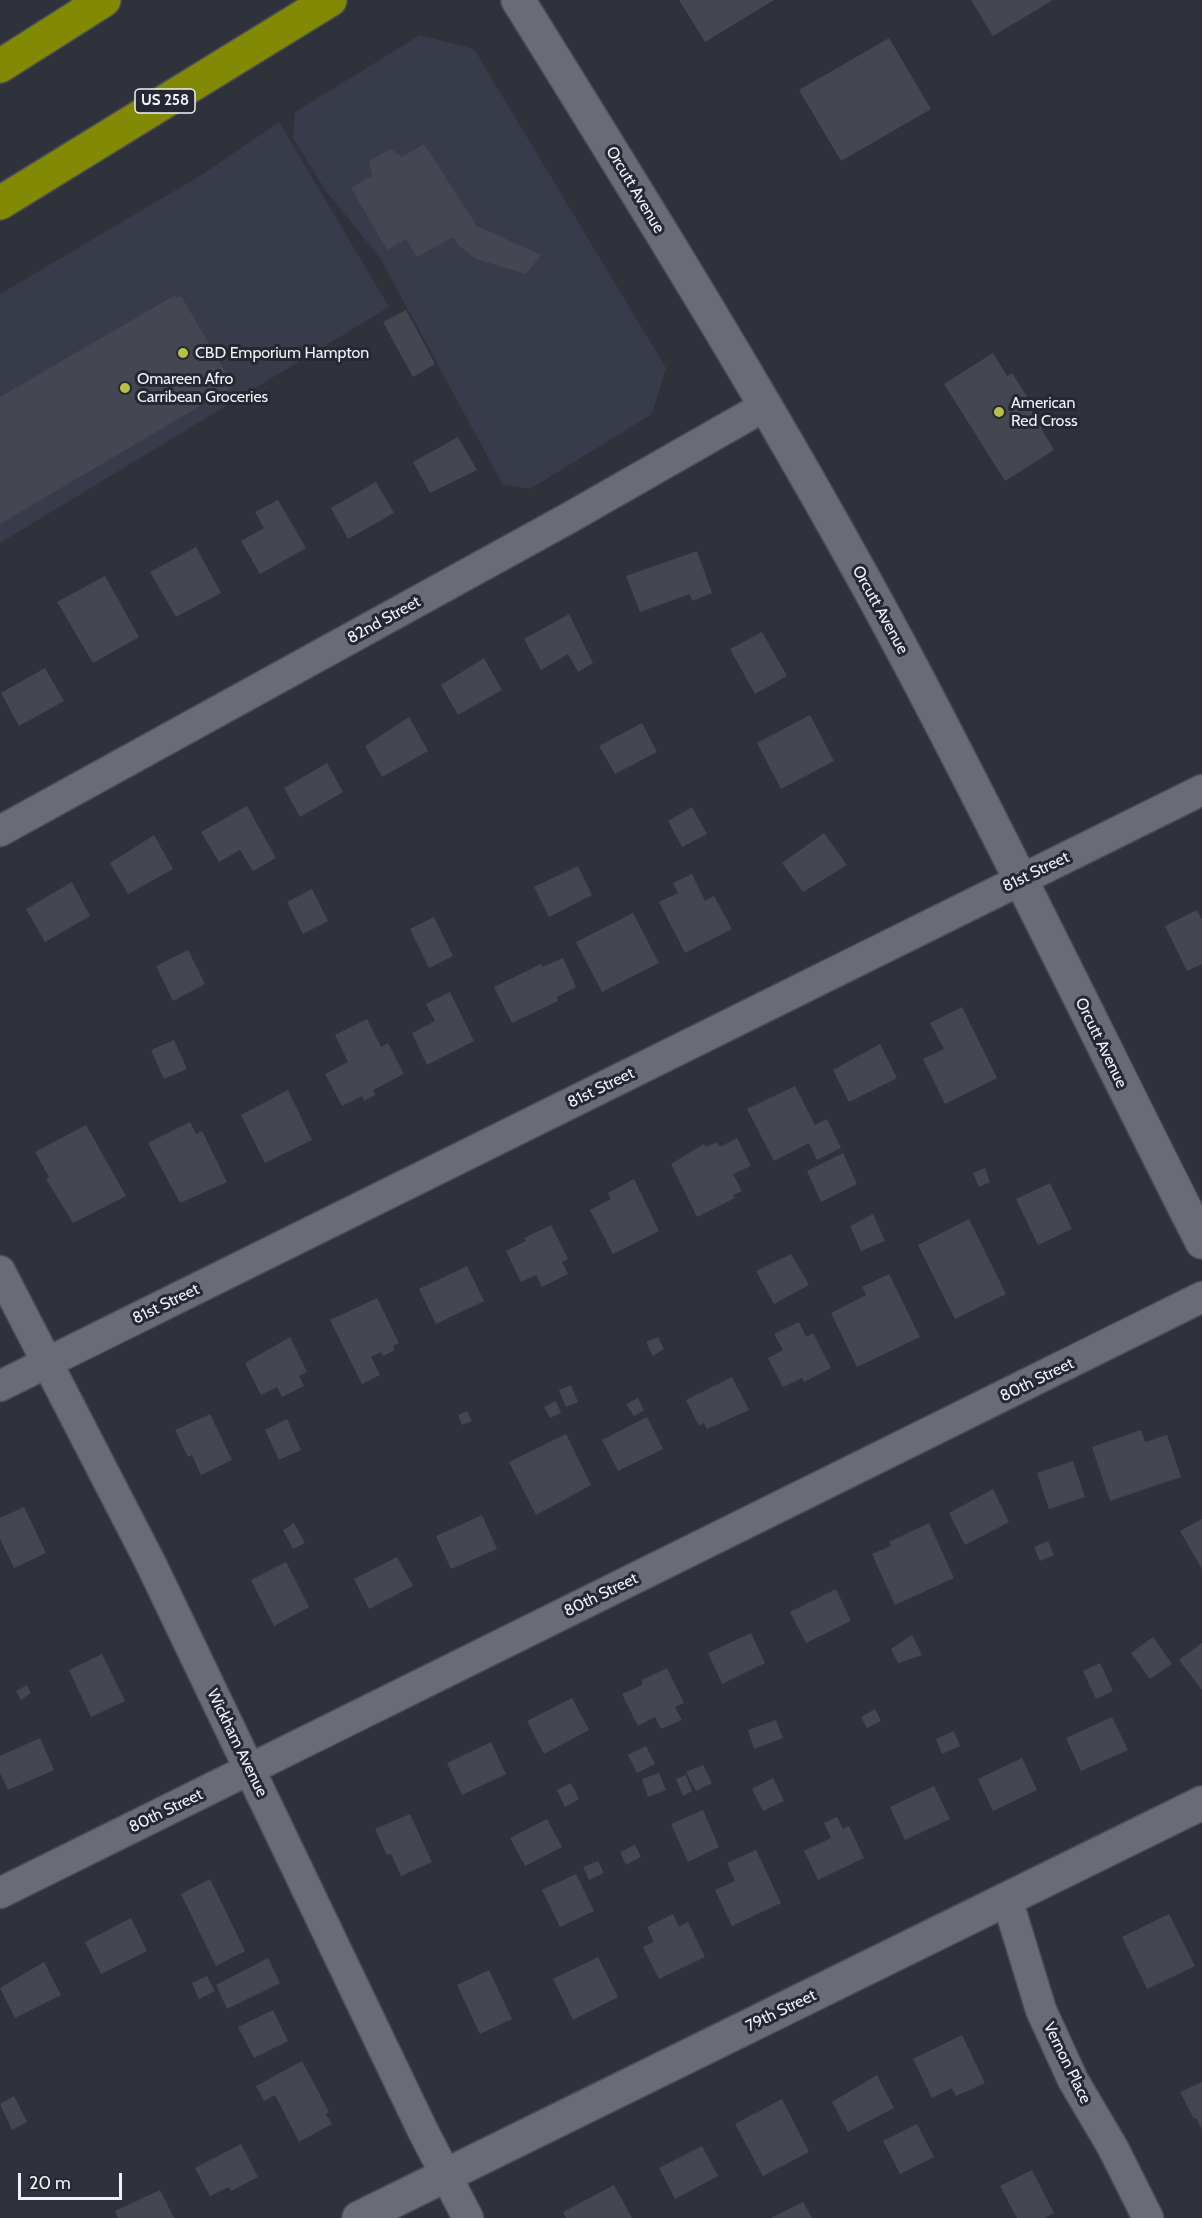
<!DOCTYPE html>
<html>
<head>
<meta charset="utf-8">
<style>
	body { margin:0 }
	#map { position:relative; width:1202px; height:2218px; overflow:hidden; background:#2f323b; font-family:Cabin,sans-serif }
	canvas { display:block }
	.scale { position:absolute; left:18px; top:2173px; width:104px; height:27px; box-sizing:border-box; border:3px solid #f1f2f9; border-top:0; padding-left:8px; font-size:18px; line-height:21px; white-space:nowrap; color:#f1f2f9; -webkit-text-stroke:4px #262831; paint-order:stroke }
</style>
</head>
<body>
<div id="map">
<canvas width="1202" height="2218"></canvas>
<div class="scale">20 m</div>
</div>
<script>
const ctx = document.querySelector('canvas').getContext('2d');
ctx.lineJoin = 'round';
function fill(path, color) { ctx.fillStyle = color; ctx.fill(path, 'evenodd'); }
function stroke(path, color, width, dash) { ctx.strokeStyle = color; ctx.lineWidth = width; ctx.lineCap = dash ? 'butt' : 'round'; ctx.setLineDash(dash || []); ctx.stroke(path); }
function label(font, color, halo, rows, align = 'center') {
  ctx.font = font + ' Cabin,sans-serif'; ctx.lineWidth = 6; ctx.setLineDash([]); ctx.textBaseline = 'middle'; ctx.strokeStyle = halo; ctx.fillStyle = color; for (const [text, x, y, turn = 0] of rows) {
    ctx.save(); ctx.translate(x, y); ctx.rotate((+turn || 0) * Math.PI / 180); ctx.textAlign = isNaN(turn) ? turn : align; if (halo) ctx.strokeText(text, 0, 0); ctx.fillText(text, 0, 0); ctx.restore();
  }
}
const built = new Path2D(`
	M420,35L474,49L666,368L652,414L530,489L503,485L380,258L326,191L293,138L295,112Z
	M279,122L389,307L0,543V294L203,174Z`);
const building = new Path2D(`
	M679,0H774L705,42Z
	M971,0H1053L993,36Z
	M889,38L931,109L841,161L799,90Z
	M424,144L477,226L541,255L526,274L476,259L459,246L453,237L417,257L406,239L387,250L351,188L372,176L369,161L391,149L402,157Z
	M175,295L177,298L181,296L234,386L0,524V397Z
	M406,310L435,364L413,377L383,322Z
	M993,353L1007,376L1012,373L1045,425L1041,428L1054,450L1005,481L944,384Z
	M458,437L477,470L430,493L413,462Z
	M376,482L394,513L348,539L331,508Z
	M278,500L306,548L260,574L241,541L264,528L255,512Z
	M196,547L221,593L176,617L150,572Z
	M697,551L712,593L692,601L690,594L640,612L626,576Z
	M105,576L139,637L93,663L57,602Z
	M569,614L593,663L578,672L568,654L541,670L524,639Z
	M762,632L787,676L755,694L730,649Z
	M484,658L502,690L458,715L441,685Z
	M45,668L64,701L19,726L1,693Z
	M810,715L834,761L781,789L757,743Z
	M409,717L428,751L382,777L365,746Z
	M642,723L657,752L615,774L599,746Z
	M327,763L343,792L300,817L284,788Z
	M247,806L276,858L253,871L240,850L219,862L201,832Z
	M692,807L707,834L682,847L668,821Z
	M824,833L847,865L803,892L782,863Z
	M154,835L173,869L128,894L110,863Z
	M578,866L592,895L549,917L534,887Z
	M692,874L705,901L714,896L732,929L685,953L659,902L678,893L673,883Z
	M72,882L90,916L45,942L26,909Z
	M312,889L328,921L303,934L287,902Z
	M1197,910L1202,920V964L1187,971L1165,926Z
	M633,913L659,963L602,992L576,942Z
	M434,917L453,956L429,968L410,929Z
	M188,950L205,984L173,1001L156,966Z
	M563,958L576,987L557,997L558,1001L512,1023L494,987L541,964L542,967Z
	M450,992L474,1041L427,1065L412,1033L435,1021L426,1004Z
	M962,1007L997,1078L945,1104L923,1059L944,1049L930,1023Z
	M367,1019L381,1047L388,1043L404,1074L373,1090L375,1095L364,1101L362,1096L342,1106L325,1074L348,1062L335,1035Z
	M174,1040L187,1069L164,1079L151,1050Z
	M880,1044L897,1078L849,1102L833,1070Z
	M795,1086L815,1125L827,1119L841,1148L817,1160L809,1143L774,1161L747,1109Z
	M288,1090L312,1140L265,1163L241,1115Z
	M190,1122L196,1134L202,1131L227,1182L180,1203L148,1143Z
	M86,1125L126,1196L73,1223L46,1179L49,1177L35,1152Z
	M737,1138L751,1166L733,1174L742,1191L733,1195L735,1198L697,1217L671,1164L704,1144L706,1147L717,1142L720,1147Z
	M843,1153L857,1184L821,1202L807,1171Z
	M985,1168L990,1182L979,1187L973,1173Z
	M634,1179L659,1231L613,1254L590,1210L611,1199L608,1193Z
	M1050,1183L1072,1229L1038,1245L1016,1199Z
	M873,1214L885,1241L861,1251L850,1226Z
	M969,1219L1006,1294L955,1319L918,1245Z
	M551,1225L568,1259L562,1262L568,1274L542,1287L536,1275L521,1282L506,1251L526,1241L524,1238Z
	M791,1254L809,1285L774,1304L756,1271Z
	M467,1266L484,1301L436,1324L419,1289Z
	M889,1274L920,1337L857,1367L831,1313L866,1295L862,1287Z
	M377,1298L399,1343L393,1346L395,1350L383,1356L381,1352L371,1357L380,1375L362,1384L330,1320Z
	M799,1322L806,1337L813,1333L831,1368L804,1382L802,1378L783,1387L768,1358L783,1350L774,1334Z
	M290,1337L307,1372L299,1376L304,1386L282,1397L277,1387L261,1395L245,1363Z
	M658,1337L664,1349L653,1356L646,1342Z
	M732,1377L749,1410L707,1429L704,1423L699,1426L686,1400Z
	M571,1385L578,1402L566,1407L559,1390Z
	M638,1398L644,1410L634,1416L626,1404Z
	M556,1401L561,1413L550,1418L544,1407Z
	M467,1411L472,1421L462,1425L458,1415Z
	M210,1414L232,1460L201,1475L192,1455L188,1457L175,1430Z
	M647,1417L663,1449L618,1471L602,1440Z
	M287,1419L301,1450L279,1460L265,1430Z
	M1141,1430L1145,1442L1167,1435L1181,1477L1110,1501L1092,1447Z
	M566,1434L591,1485L536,1515L509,1462Z
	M1073,1461L1085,1497L1049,1509L1037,1473Z
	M993,1489L1009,1522L965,1545L949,1513Z
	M24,1507L46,1553L14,1568L0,1539V1518Z
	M482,1515L497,1549L451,1569L436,1536Z
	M1202,1519V1569L1180,1531Z
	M294,1523L305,1543L293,1549L283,1530Z
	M929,1523L954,1578L895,1605L872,1554L891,1546L889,1542Z
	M1048,1541L1054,1555L1040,1561L1034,1547Z
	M397,1557L413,1586L369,1609L354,1579Z
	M286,1562L309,1607L274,1626L251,1580Z
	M836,1589L851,1621L806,1643L790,1612Z
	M751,1633L765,1663L722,1684L708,1653Z
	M912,1635L922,1655L898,1663L891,1649Z
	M1153,1637L1172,1664L1150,1679L1131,1653Z
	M1202,1643V1690L1179,1660Z
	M102,1654L125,1701L91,1717L69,1670Z
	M1100,1663L1113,1691L1096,1699L1083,1671Z
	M667,1668L684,1703L675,1707L682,1720L661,1729L655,1717L638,1726L622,1694L642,1685V1680Z
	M27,1685L31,1693L21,1700L16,1691Z
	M572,1698L589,1730L544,1754L527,1721Z
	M875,1709L881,1721L867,1728L861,1717Z
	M1112,1717L1128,1750L1081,1771L1066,1738Z
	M776,1720L783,1738L754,1749L748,1730Z
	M954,1731L960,1746L942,1754L936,1739Z
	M40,1738L54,1770L8,1790L0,1773V1756Z
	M491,1742L506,1774L462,1795L447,1763Z
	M646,1746L655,1764L637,1773L628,1755Z
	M1022,1758L1037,1790L993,1811L978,1779Z
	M703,1765L712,1783L696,1791L686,1772Z
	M659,1773L666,1790L648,1797L642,1779Z
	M686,1775L692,1791L683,1796L676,1779Z
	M773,1778L784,1801L763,1811L752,1789Z
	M571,1783L579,1799L565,1807L557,1790Z
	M934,1786L950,1819L905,1840L890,1807Z
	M703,1810L719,1847L688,1862L671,1824Z
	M410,1814L432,1862L401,1876L391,1854L387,1855L375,1829Z
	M837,1817L843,1829L849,1826L864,1858L818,1880L804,1851L831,1838L824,1823Z
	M547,1819L562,1847L525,1866L510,1838Z
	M635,1845L641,1857L626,1865L620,1852Z
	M756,1850L781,1903L732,1926L715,1890L735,1881L727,1863Z
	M598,1861L604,1873L589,1880L583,1867Z
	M576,1874L594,1911L560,1927L542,1890Z
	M210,1879L245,1951L216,1966L181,1894Z
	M673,1914L679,1927L688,1922L705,1957L659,1979L643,1947L654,1942L647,1927Z
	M1169,1914L1195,1966L1147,1989L1122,1937Z
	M131,1918L147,1951L101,1974L85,1942Z
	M598,1957L618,1997L573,2020L553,1979Z
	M268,1958L280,1983L227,2009L216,1985Z
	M44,1962L61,1995L15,2018L0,1988Z
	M489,1970L512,2019L480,2034L457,1985Z
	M207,1976L215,1991L199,1999L192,1983Z
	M273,2010L288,2041L254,2058L238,2027Z
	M962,2035L985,2083L956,2096L952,2088L932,2098L913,2059Z
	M302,2061L329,2112L326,2114L332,2124L299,2142L275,2095L264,2101L256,2086Z
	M877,2075L894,2108L848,2132L832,2102Z
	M1202,2082V2129L1196,2118L1194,2119L1180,2092Z
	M14,2096L27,2122L12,2130L0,2104Z
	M782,2099L809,2152L763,2176L735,2124Z
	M917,2124L934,2157L900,2174L883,2141Z
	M241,2144L258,2177L231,2191L229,2187L210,2196L195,2168Z
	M702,2146L718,2176L675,2199L659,2168Z
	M1032,2170L1054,2213L1044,2218H1017L1000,2186Z
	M614,2185L632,2218H566L563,2212Z
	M160,2190L174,2218H118L115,2211Z
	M803,2202L812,2218H771Z`);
const street = new Path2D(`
	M0,831L567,519L765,406
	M0,1271L150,1562L423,2131L468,2218
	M0,1386L1202,790
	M0,1893L1202,1297
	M1007,1899L1041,2010L1073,2080L1113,2148L1148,2218`);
const secondary = new Path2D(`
	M518,0C651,214 784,428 903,651C1007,846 1102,1045 1202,1242
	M359,2218L1202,1803`);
const highway = new Path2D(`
	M0,66L104,0
	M0,203L330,0`);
const markers = [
	[183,353,6,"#b7c147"],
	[125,388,6,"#b7c147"],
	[999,412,6,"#b7c147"]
];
const shields = [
	[165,101,60]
];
const shieldNames = [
	["US 258",165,101]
];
const streetNames = [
	["Orcutt Avenue",635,190,59],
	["Orcutt Avenue",880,610,61],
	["82nd Street",384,620,-29],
	["81st Street",1036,872,-26],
	["Orcutt Avenue",1101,1043,64],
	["81st Street",601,1088,-26],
	["81st Street",166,1304,-26],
	["80th Street",1037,1380,-26],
	["80th Street",601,1595,-26],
	["Wickham Avenue",237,1743,64],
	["80th Street",166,1811,-26],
	["79th Street",781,2011,-26],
	["Vernon Place",1067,2063,64]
];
const poiNames = [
	["CBD Emporium Hampton",195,353],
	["Omareen Afro",137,379],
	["Carribean Groceries",137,397],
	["American",1011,403],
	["Red Cross",1011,421]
];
fill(built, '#373b4a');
fill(building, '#444751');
stroke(street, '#4c4e56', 33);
stroke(secondary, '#4c4e56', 36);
stroke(highway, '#4c4e56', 36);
stroke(street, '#696c76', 30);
stroke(secondary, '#696c76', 33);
stroke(highway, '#828904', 33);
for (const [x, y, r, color] of markers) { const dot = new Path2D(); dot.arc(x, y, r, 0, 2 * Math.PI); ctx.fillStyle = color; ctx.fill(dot); stroke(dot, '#262831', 2); }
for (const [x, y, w] of shields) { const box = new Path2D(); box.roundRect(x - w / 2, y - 12, w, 24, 4.5); ctx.fillStyle = '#262831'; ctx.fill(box); stroke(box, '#f1f2f9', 1.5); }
label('bold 15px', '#f1f2f9', null, shieldNames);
label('16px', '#f1f2f9', '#262831', streetNames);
label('16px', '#f1f2f9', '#262831', poiNames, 'left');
</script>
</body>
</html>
